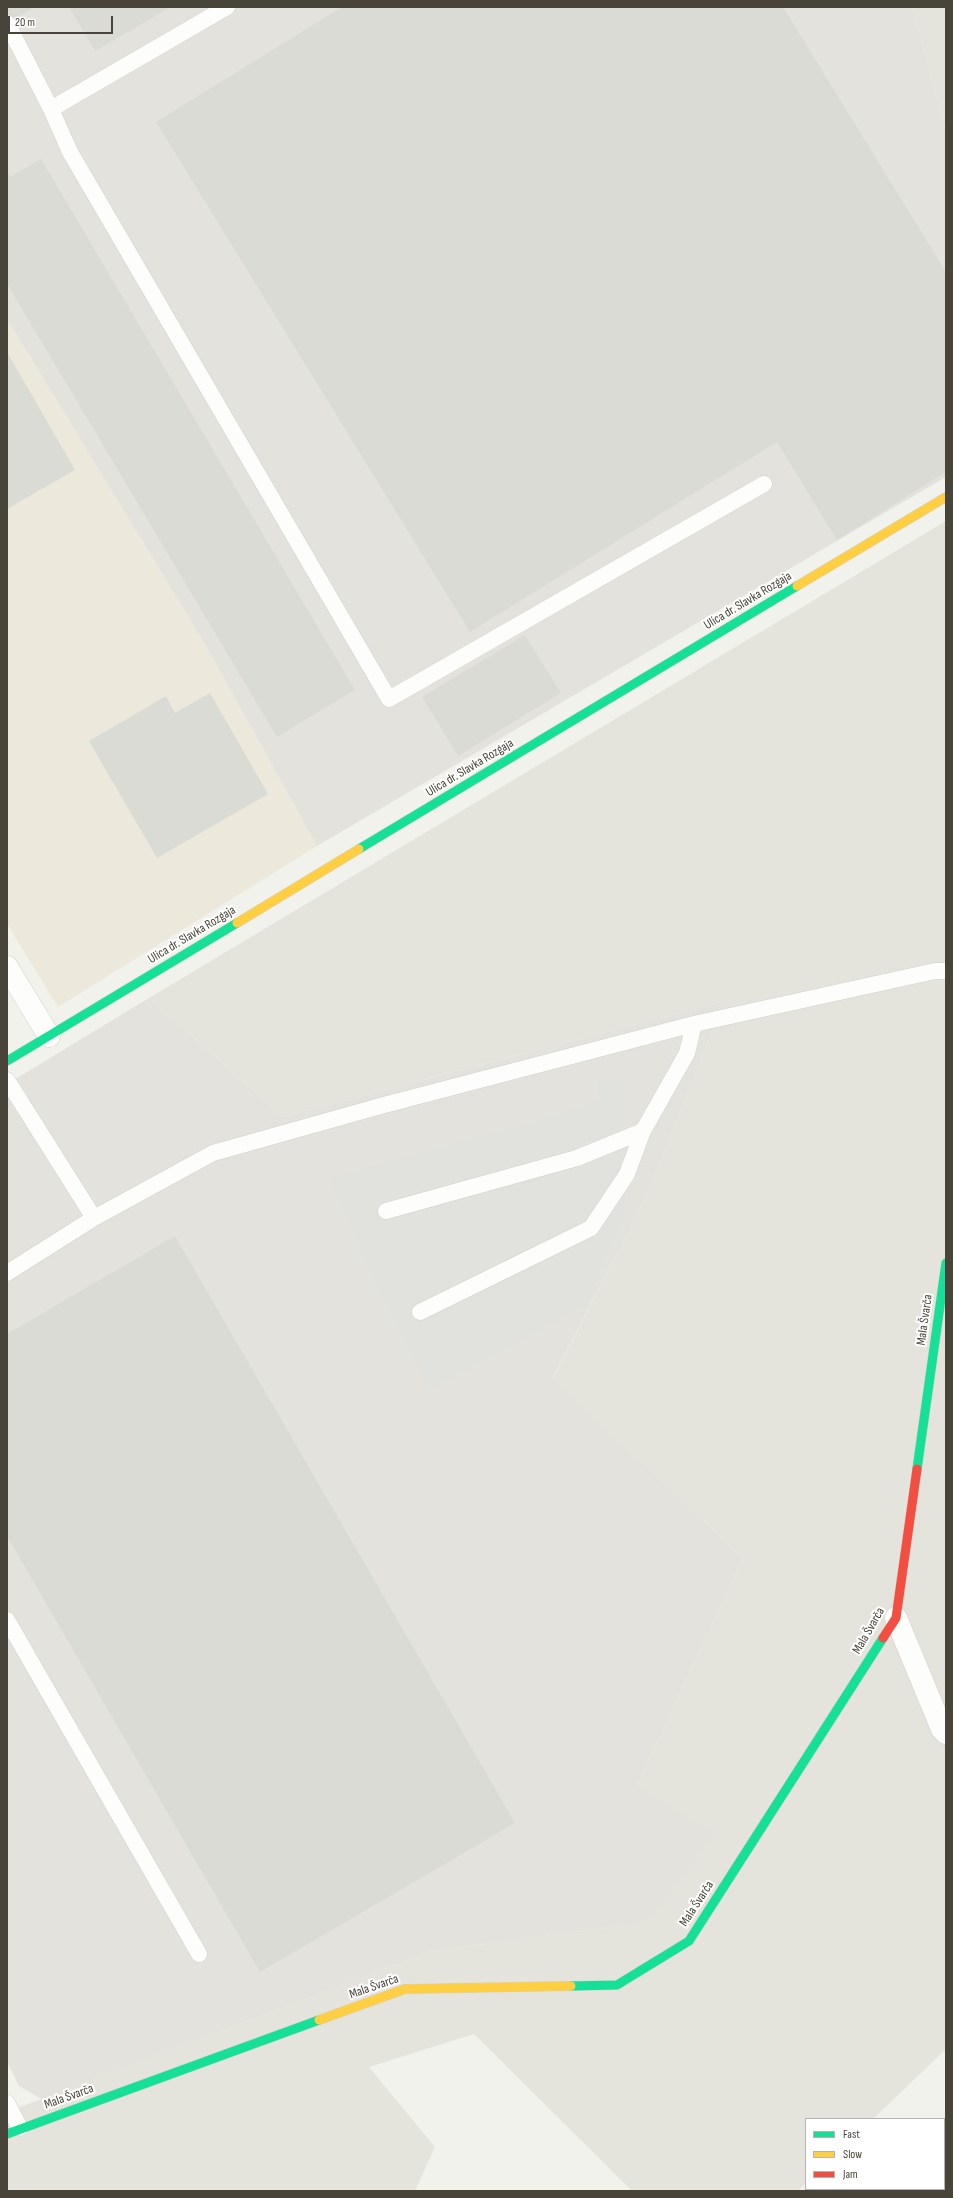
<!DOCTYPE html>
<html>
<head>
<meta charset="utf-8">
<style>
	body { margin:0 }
	#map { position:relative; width:953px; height:2198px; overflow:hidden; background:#f2f2ed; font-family:"Sofia Sans Condensed",sans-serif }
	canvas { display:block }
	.frame { position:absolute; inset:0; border:8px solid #48443a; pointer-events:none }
	.legend { position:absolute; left:805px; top:2118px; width:140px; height:72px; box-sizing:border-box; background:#fff; border:1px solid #b6b4b0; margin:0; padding:5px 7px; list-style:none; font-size:12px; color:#48443a }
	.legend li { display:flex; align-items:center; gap:8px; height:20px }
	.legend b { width:20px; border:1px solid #b6b4b0 }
	.scale { position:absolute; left:8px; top:16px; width:105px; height:18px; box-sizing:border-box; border:2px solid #48443a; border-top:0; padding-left:5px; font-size:12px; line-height:14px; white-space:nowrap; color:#48443a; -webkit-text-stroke:3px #fff; paint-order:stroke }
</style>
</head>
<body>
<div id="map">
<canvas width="953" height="2198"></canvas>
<div class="frame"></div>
<ul class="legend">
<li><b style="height:5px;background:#16e098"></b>Fast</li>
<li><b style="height:5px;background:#ffcf43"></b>Slow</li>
<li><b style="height:5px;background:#f24e42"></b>Jam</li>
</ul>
<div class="scale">20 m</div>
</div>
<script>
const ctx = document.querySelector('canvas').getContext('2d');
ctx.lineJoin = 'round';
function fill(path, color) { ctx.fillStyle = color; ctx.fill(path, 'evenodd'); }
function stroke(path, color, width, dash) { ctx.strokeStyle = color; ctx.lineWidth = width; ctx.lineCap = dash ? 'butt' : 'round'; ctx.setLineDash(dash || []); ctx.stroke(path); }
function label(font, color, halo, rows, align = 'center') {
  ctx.font = font + ' "Sofia Sans Condensed",sans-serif'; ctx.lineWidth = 4; ctx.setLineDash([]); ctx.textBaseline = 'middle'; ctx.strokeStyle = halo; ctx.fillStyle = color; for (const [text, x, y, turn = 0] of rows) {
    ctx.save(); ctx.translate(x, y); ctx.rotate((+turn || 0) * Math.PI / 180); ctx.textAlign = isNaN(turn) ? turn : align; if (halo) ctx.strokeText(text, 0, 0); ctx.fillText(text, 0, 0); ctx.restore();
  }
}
const residential = new Path2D(`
	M912,7H946V132Z
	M946,521V2049L873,2119H806V2183L798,2191H632L474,2034L369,2067L435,2147L415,2191H7V2112L432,1951L649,1922L637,1785L743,1558L553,1379L646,1197L724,1001L283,1117L149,998Z`);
const commercial = new Path2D(`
	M7,319L205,644L317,846L58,1007L7,924Z`);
const industrial = new Path2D(`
	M7,7H912L946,132V477L317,846L205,644L7,319Z
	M149,998L283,1117L724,1001L646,1197L553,1378L743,1558L637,1785L715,1834L649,1922L432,1951L42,2099L19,2086L7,2062V1084Z`);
const parking = new Path2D(`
	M622,1079L625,1216L584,1306L431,1389L379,1292L330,1178L548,1118L597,1100V1080Z`);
const building = new Path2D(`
	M7,7H34L7,24Z
	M69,7H171L95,51Z
	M342,7H783L946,272V472L837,540L777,442L470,632L156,122Z
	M41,159L355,690L277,737L7,284V171L10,177Z
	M7,352L75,470L7,509Z
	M525,635L561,693L458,756L422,697Z
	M210,693L268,794L157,858L89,741L166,696L175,713Z
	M175,1236L515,1823L260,1972L7,1536V1334Z`);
const lane = new Path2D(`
	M7,23L51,109L70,152L389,699L764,484
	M51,109L227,7
	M7,1080L94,1218
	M386,1211L577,1158L643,1131L687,1053L694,1024
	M7,1273L94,1218L213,1153L384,1105L694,1024L935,971H946
	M420,1312L591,1228L627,1174L643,1131
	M7,1620L199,1954
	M7,2103L20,2128`);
const street = new Path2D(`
	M7,967L49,1036
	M896,1618L942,1729L946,1733`);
const fast = new Path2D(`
	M359,849L797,586
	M7,1061L237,923
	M917,1469L946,1263
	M571,1986L617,1985L689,1941L883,1638
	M7,2134L319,2020`);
const slow = new Path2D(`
	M797,586L946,497
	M237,923L359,849
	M319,2020L405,1989L571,1986`);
const jam = new Path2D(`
	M883,1638L896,1618L917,1469`);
const streetNames = [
	["Ulica dr. Slavka Rozgaja",748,601,-31],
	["Ulica dr. Slavka Rozgaja",470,768,-31],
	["Ulica dr. Slavka Rozgaja",192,935,-31],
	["Mala Švarča",925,1320,-82],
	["Mala Švarča",869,1631,-60],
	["Mala Švarča",697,1904,-57],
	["Mala Švarča",374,1987,-19],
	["Mala Švarča",69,2097,-20]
];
fill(residential, '#e5e4dc');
fill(commercial, '#ece8db');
fill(industrial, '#e4e2dd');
fill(parking, '#e1e1dd');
fill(building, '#dbdbd6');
stroke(lane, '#d0d0cb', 17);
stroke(street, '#d0d0cb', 23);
stroke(fast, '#d2d1c7', 10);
stroke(slow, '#d2d1c7', 10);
stroke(jam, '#d2d1c7', 10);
stroke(lane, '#fdfdfc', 16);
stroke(street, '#fdfdfc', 22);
stroke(fast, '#16e098', 9);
stroke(slow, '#ffcf43', 9);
stroke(jam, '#f24e42', 9);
label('13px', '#48443a', '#fff', streetNames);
</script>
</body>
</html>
